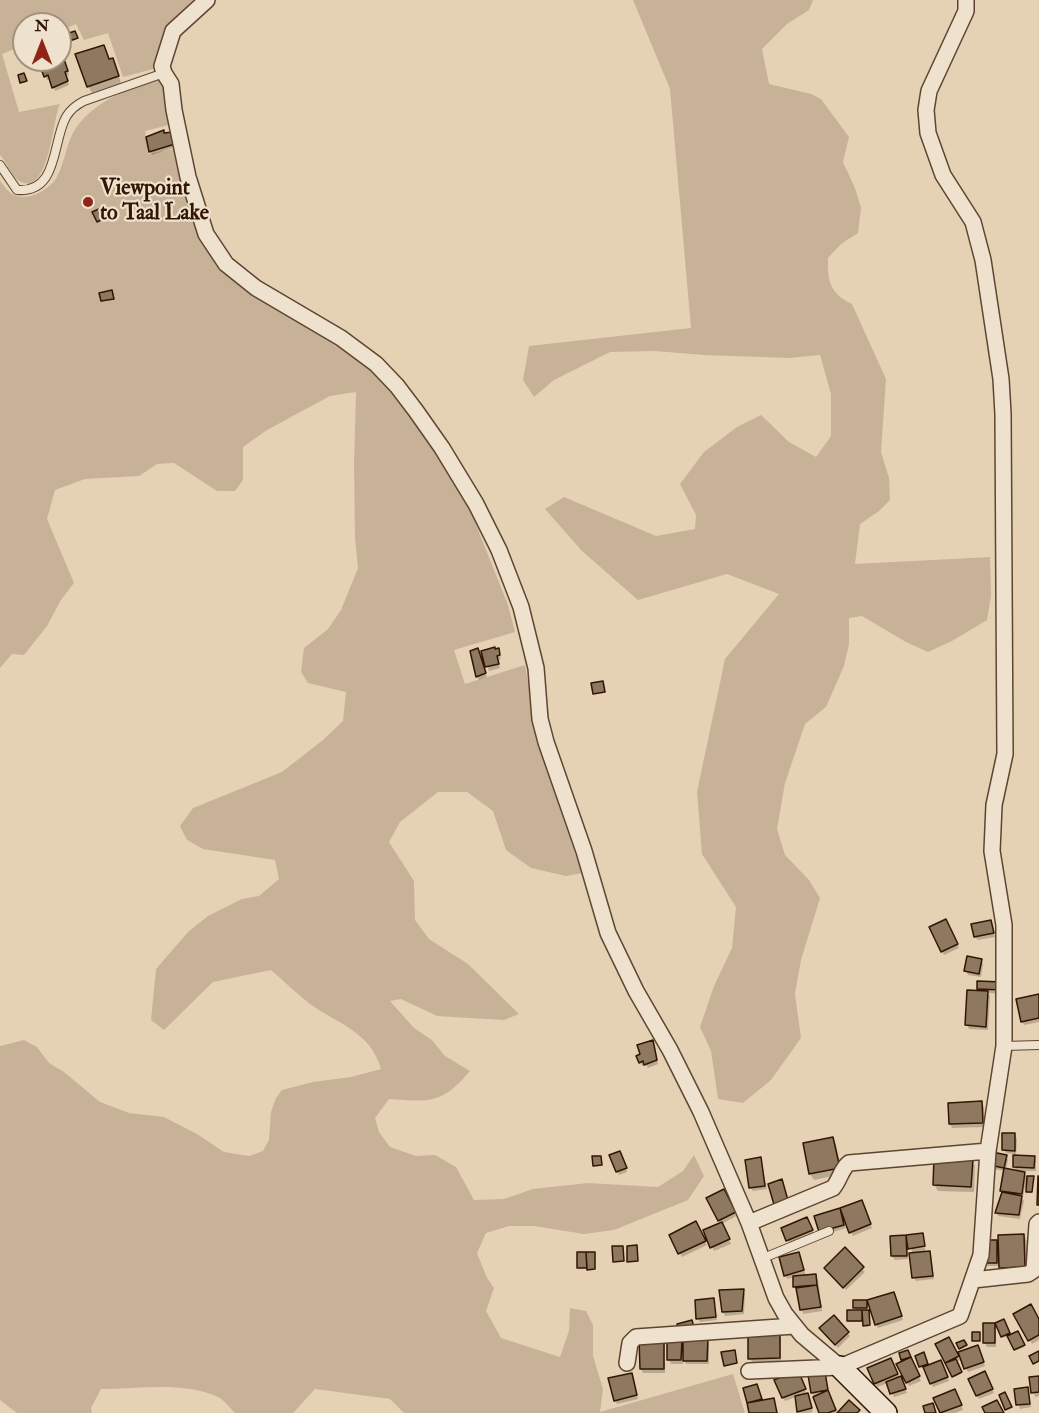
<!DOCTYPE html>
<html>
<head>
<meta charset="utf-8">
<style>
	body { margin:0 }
	#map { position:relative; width:1039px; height:1413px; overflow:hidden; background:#e5d2b5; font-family:"IM FELL Double Pica",serif }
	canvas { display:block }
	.north { position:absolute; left:12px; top:12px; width:60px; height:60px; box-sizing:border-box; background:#eee2cf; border:2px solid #a3907d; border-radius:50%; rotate:0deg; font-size:16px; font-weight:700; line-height:24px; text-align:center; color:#321603 }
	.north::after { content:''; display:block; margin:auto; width:21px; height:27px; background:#8f2418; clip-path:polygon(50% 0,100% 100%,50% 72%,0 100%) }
</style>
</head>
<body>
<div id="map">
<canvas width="1039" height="1413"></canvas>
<div class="north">N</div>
</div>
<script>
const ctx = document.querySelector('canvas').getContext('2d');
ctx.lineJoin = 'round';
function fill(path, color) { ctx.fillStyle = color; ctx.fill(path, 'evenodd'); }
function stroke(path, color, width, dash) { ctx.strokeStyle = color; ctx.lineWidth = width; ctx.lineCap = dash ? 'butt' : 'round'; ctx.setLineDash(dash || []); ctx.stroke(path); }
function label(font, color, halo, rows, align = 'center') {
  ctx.font = font + ' "IM FELL Double Pica",serif'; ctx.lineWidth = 4.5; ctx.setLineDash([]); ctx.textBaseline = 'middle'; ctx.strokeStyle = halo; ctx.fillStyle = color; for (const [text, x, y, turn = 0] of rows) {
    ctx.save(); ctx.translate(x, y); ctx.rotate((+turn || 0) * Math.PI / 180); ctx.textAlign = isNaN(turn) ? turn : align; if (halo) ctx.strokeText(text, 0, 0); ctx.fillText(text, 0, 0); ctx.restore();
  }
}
const green = new Path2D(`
	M0,0H196C171,24 160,33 153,69L123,77L108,33L84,40L76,24L60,31V24H24V45L2,54L19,112L60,104C52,119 50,198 19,181C12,177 7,162 0,155Z
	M633,0H813L809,10L787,24L762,49L769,84L811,94L821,99L849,137L843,162L855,188L861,208L858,233L841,244L828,258C827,280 830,294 852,304L886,379L881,452L889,478L890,500L879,511L860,524L855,564L990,557L991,596L987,620L952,641L928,652L906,642L862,616L849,618V644L844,666L826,707L805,724L785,783L777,829L785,855L809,880L820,898L801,960L795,994L801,1038L771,1080L743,1103L718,1099L711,1051L700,1027L714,986L732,948L736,907L702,854L697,792L725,659L779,594L727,574L638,600L582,551L545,509L564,497L656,536L695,529L696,515L680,484L704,452L737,427L761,415L789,442L816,457L831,436V394L820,355L789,358L704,355L655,351L610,352L554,380L534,397L523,380L529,346L691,328L670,89Z
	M157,79L161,81L164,85L169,125L145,131L148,154L174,149L187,204L199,238L214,260L237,283L251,293L360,360L377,374L416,425L465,497L508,605L515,632L454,650L465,684L525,665L539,748L582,873L566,876L531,868L506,850L493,811L467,792H438L400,822L389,842L414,881L415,920L429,939L468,964L519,1014L504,1020L437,1016L401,999L390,1001L414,1028L432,1040L445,1056L470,1071C442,1104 431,1102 389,1099L375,1118L379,1132L390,1147L416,1156L435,1155L456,1167L474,1200L504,1199L533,1189L588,1183L658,1187L683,1171L694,1155L704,1176L688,1200L614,1230L584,1234L534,1226H509L486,1233L477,1253L487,1278L494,1288L486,1311L501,1338L560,1357L569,1331L570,1308L586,1311L593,1325V1356L603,1389L600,1412L733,1374L745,1413H404L390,1399L315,1389L293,1413H235C230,1408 224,1400 218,1397C183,1381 138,1389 101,1389L91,1408L92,1413H17L0,1400V1046L24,1040L37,1047L49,1063L64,1072L100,1102L129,1113L164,1117L197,1134L224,1152L249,1156L263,1151L269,1140L271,1112L276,1098L282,1090L313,1082L351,1077L381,1069C371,1032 338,1024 310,1004C297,994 284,981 271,970L213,982L164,1030L151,1020L156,969L188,932L208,916L242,899L259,896L279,879L275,860L203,849L187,840L180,826L193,808L282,772L323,740L343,721L346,692L308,683L301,672L304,648L328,629L341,610L358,568L355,538L354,464L356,392L330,396L267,430L243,447V480L235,491H217L174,463L157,464L139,476L85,479L55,490L47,519L74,583L61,600L47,626L24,655L12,654L0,668V181C5,187 9,194 17,196C31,200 50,189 57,177C68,155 65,138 84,118C105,97 130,89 157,79Z`);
const shadow = new Path2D(`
	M60,50L69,75L66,76L69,85L55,91L51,79L47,80L45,76L39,60H60Z
	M109,60L115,65L121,83L92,93L88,86Z
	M172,133L176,147L152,155L150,151L164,134Z
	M498,650L501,659L498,660L500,668L489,671L483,652Z
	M479,654L487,677L479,680L477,676Z
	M946,920L959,948L944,955L942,951Z
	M991,922L995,937L978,940L975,937Z
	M981,960L983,964L981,977L968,975L966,971Z
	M1002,983L1004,994L988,993L990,996L988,1030L969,1029L967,1025L980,992L978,989Z
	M1039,996V1022L1024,1025L1022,1021Z
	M654,1046L658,1064L648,1068L646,1065L642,1066L638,1057Z
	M982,1103L984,1107L985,1127L952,1128L950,1124L949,1104Z
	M1014,1135L1017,1139L1016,1157H1034L1036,1161V1171H1023L1027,1177L1033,1179L1032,1193H1028L1025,1187L1023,1197H1021L1024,1201L1020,1219L998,1216L996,1212L1003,1192L1005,1171L993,1169L991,1165L1006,1156L1008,1160L1006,1170L1017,1172L1014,1167V1154L1006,1153L1004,1150Z
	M832,1138L836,1145L842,1174L814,1180L810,1174L804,1144Z
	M622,1156L627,1172L619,1175L617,1171Z
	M761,1159L767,1189L753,1191L750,1187Z
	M972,1160L975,1166L974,1192L938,1191L934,1184Z
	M723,1191L736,1216L722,1224L731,1244L714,1251L705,1231L722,1224L708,1198Z
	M861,1202L872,1228L853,1236L844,1220L846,1228L823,1235L816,1216Z
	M809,1222L814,1234L790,1244L788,1240Z
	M695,1223L707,1245L682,1257L671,1235Z
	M922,1235L926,1253L929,1252L931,1256L934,1279L916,1281L914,1277L913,1254L911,1249L908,1245V1259L895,1260L892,1256L891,1238Z
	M1024,1235L1027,1241L1028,1272L1004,1273L1000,1266H987L985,1262L996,1241L1000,1249Z
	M845,1250L865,1272L846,1290L828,1271Z
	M799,1254L806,1276H815L818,1279L822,1311L803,1314L794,1277L787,1279L785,1275Z
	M743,1290L745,1294L744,1314L725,1316L723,1312Z
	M894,1293L903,1320L878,1328L876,1324Z
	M713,1300L717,1320L700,1322L698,1318Z
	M867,1302L870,1326L866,1327L864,1322H849L857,1311L855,1307Z
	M1015,1314L1039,1322V1340L1032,1344Z
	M834,1317L850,1336L838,1348L823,1332Z
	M1004,1321L1010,1336L1017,1333L1024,1347L1016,1350L1009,1335L1003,1338L997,1324Z
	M985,1324H996V1347H987L985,1343Z
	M779,1334L781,1338V1361L752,1362L750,1358Z
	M641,1339H663L665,1343V1373H643L641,1369Z
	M948,1339L960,1360L956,1362L961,1374L954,1377L937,1345Z
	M707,1341L709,1345V1364H686L683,1358V1364H671L669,1360L681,1342L684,1348Z
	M980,1351L985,1366L968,1372L966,1368Z
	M908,1352L921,1381L909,1386L899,1365L904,1362L901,1354Z
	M923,1354L928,1367L943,1365L949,1381L933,1387L924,1367L921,1368L917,1357Z
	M893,1364L907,1393L894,1397L888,1383L877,1387L875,1383Z
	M984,1373L994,1393L979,1399L970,1380Z
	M824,1374L830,1396L837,1413H821L812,1393Z
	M632,1375L638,1399L617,1404L615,1400Z
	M800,1376L813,1412L808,1413H799L796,1397L785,1401L783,1398Z
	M1039,1377V1396L1035,1397L1031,1378Z
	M1028,1388L1031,1407L1020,1409L1016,1390Z
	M957,1394L963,1410L955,1413H941L935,1398Z`);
const building = new Path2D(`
	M68,30L69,33L75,31L78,38L64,43L60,34Z
	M104,45L109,59L113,58L119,76L87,87L75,54Z
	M60,47L68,71L65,72L68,81L52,88L48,75L44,77L38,60H60Z
	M24,73L27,81L20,83L18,75Z
	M164,130V133L173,132L175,144L149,152L146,137Z
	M101,208L105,218L97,222L92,212Z
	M112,290L114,299L101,301L99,293Z
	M495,647V649L499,648L500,655L497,656L499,664L485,667L481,651Z
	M478,648L486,673L476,677L470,651Z
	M603,681L605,692L593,694L591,683Z
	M946,919L958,944L941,952L929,927Z
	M991,920L994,933L974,937L971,924Z
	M967,956L982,959L979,974L964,971Z
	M977,981L1003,982V990L977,989Z
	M967,990L988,991L986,1027L965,1025Z
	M1039,994V1018L1021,1022L1016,999Z
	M653,1040L657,1060L644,1065L643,1061L639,1063L636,1056L640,1054L637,1045Z
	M982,1101L983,1123L949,1124L948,1103Z
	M1002,1133H1015V1151L1002,1150Z
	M833,1137L840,1168L809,1174L803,1143Z
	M620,1151L627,1168L616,1172L609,1155Z
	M992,1152L1007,1155L1004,1168L989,1165Z
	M1013,1155L1035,1156L1034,1168L1013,1167Z
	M592,1156H601L602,1165L593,1166Z
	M761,1157L765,1186L749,1188L745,1160Z
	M934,1157L973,1159L971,1187L933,1185Z
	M1004,1168L1025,1172L1022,1194L1000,1191Z
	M1027,1176H1034L1032,1192H1026Z
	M1038,1176H1039V1205H1037Z
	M782,1179L789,1204L775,1208L768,1184Z
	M724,1189L736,1212L718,1221L706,1198Z
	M1002,1192L1022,1196L1019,1215L995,1213Z
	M862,1200L871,1224L849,1233L840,1208Z
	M840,1208L844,1225L819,1232L814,1216Z
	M807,1217L813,1230L786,1241L781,1228Z
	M696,1221L706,1241L678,1254L669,1235Z
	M722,1222L730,1239L710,1248L703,1230Z
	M923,1233L925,1246L908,1249L906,1235Z
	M1024,1234L1025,1267L999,1268L998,1235Z
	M906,1235L907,1256H891L890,1236Z
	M983,1240H997V1263H984Z
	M637,1245L638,1261L627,1262V1246Z
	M612,1246H623L624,1261L613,1262Z
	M845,1247L864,1267L843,1288L824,1268Z
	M930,1251L933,1276L912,1278L909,1253Z
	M577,1252H586L587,1268H577Z
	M586,1252H595V1269L587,1270Z
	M799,1252L804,1270L784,1276L779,1257Z
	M816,1274L817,1285L793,1287V1276Z
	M817,1285L821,1307L800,1310L796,1288Z
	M744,1289L742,1311L722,1312L719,1290Z
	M894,1292L902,1316L875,1325L867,1300Z
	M714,1298L716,1317L696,1319L695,1300Z
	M853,1300H867V1308H853Z
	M1031,1304L1039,1319V1335L1028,1341L1013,1314Z
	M847,1310H862V1321H847Z
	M862,1310H869L870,1325L863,1326Z
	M834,1315L849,1332L835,1345L819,1328Z
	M1004,1319L1010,1333L1001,1337L995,1323Z
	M692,1320L694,1328L679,1332L677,1324Z
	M983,1323H995V1343H983Z
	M1018,1331L1025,1345L1014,1350L1007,1336Z
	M972,1332H980V1341H972Z
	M780,1333V1358L748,1359V1334Z
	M949,1337L959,1356L945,1363L935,1344Z
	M639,1338H664V1369H640Z
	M683,1339H708L707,1361H683Z
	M667,1340L682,1341L681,1360H667Z
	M964,1340L967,1345L959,1349L956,1343Z
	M978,1345L984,1362L964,1369L958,1352Z
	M735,1350L737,1363L724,1366L721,1352Z
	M908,1350L911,1357L901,1360L899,1353Z
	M1039,1351V1361L1033,1364L1029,1356Z
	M924,1352L928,1364L919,1367L915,1356Z
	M911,1357L920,1376L906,1383L896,1364Z
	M891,1358L898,1374L874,1384L867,1368Z
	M956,1359L962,1372L952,1377L945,1363Z
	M941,1360L948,1377L930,1384L923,1367Z
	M798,1370L806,1389L782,1398L774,1380Z
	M985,1371L993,1389L976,1396L968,1379Z
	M825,1372L828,1390L811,1393L808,1375Z
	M632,1373L637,1395L614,1401L608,1378Z
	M901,1376L906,1389L890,1394L886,1382Z
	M1039,1376V1392L1031,1393L1029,1377Z
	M757,1384L762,1399L747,1403L743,1388Z
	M1028,1387L1030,1404L1016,1405L1014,1389Z
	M955,1389L962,1405L940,1413L933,1398Z
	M828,1390L836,1410L828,1413H819L813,1397Z
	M1005,1392L1012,1407L1005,1410L999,1395Z
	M808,1393L812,1408L797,1412L795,1396Z
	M774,1398L777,1413H749L747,1403Z
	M849,1400L860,1410L857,1413H837Z
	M997,1400L1004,1413H985L982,1407Z
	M933,1403L936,1413H925L923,1406Z`);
const lane = new Path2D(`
	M0,165L17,190C59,193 52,142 66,117C70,110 76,105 84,101L164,73
	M1004,1046L1039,1045
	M761,1259L829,1231`);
const street = new Path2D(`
	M207,0L173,31L162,66L164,73L171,84L174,110L188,177L206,234L226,264L256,288L341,338L376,364L397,386L416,411L442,448L476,504L499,550L521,607L536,668L540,719L546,742L584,851L608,933L636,991L670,1050L701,1112L749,1223L776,1298L785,1314L802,1335L840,1367
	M749,1223L833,1188C840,1180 841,1169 849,1163L988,1151
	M973,1280L1028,1274L1034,1270L1037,1224L1039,1222
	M627,1363L630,1343L636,1337L794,1326
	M749,1371L840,1367L960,1316L981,1255L988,1151L1004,1046V925L992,851L994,805L1005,754L1003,414L1001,379L983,260L973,222L943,175L928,133L926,110L929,91L966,11V0`);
const secondary = new Path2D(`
	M840,1367L886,1413`);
const markers = [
	[88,202,6,"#8f2418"]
];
const poiNames = [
	["Viewpoint",100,189],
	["to Taal Lake",100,214]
];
fill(green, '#c7b297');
fill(shadow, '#0003');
fill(building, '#8f7860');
stroke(building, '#321603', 1.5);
stroke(lane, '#5f4530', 10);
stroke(street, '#5f4530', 18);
stroke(secondary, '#321603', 24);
stroke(lane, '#eee2cf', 8);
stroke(street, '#eee2cf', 15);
stroke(secondary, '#eee2cf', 21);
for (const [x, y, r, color] of markers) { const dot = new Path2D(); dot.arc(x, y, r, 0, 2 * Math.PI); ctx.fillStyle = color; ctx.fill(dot); stroke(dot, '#eee2cf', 2); }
label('bold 22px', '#321603', '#eee2cf', poiNames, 'left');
</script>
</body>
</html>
